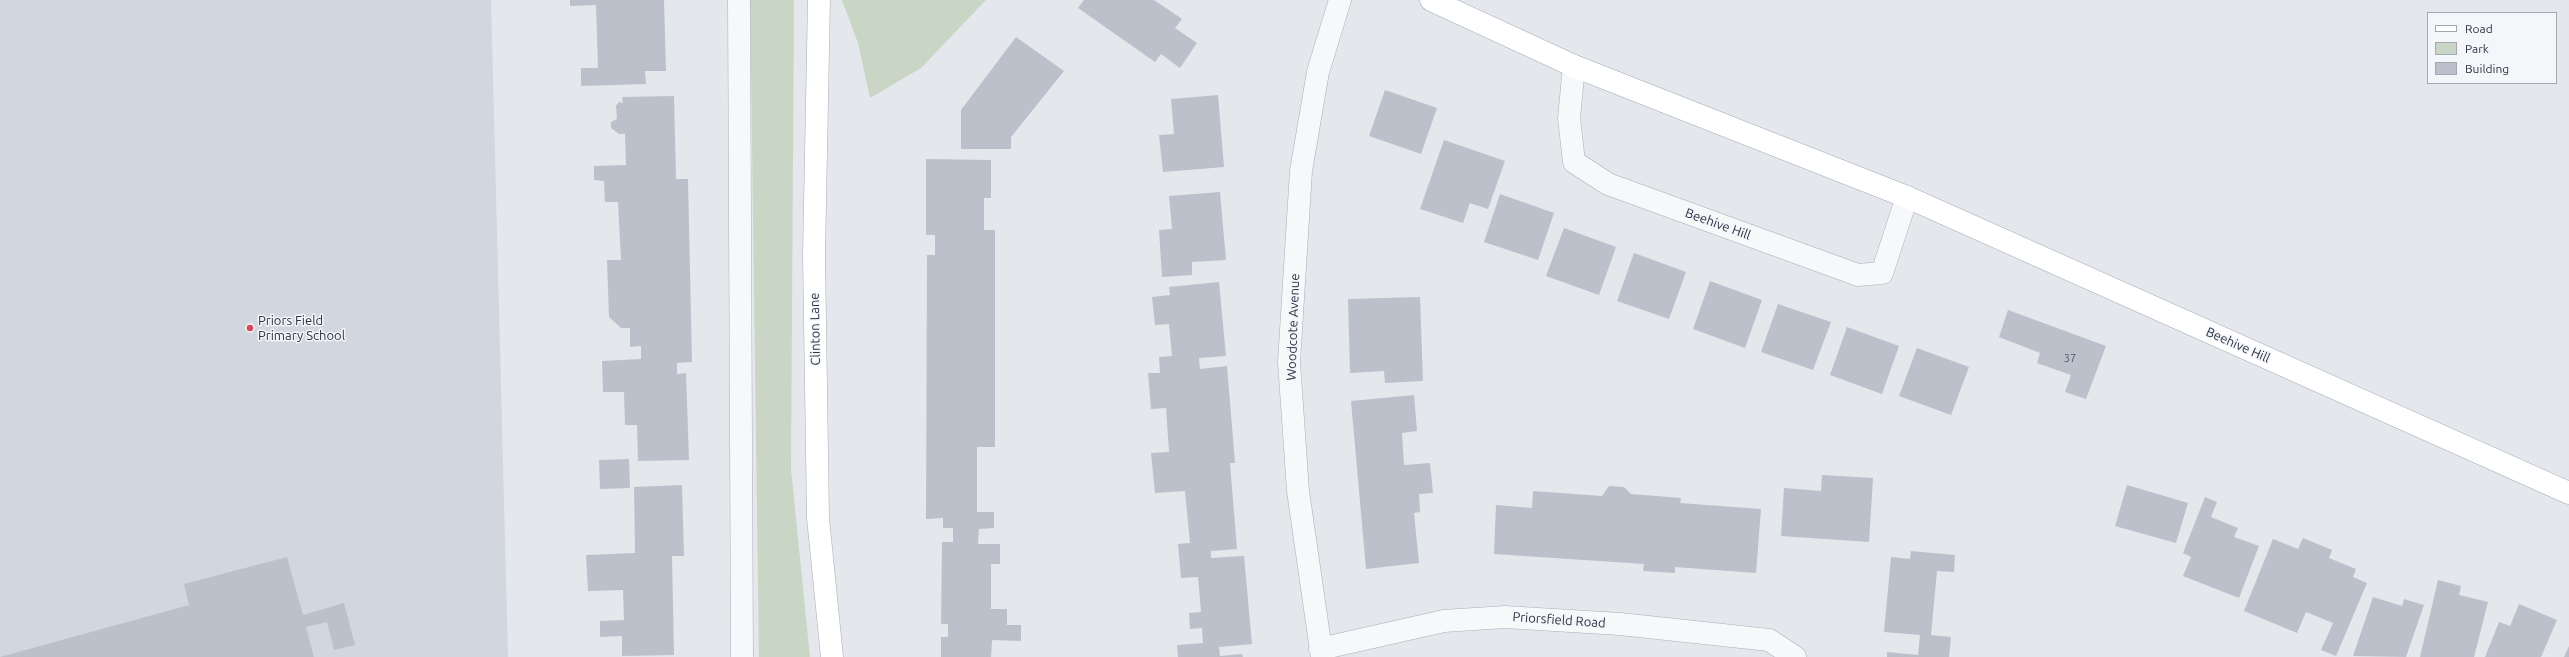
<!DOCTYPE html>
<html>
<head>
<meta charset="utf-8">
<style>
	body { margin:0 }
	#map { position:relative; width:2569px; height:657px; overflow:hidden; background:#e4e7ec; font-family:Ubuntu,sans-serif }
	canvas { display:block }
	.legend { position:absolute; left:2427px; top:12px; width:130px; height:72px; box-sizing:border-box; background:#f4f6f9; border:1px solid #a4a8b1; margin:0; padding:5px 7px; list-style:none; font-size:12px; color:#2b3445 }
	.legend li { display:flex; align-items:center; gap:8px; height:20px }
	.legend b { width:20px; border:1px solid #a4a8b1 }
</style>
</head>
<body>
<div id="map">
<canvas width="2569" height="657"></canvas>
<ul class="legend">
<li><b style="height:5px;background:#fff"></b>Road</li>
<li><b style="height:11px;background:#c9d6c5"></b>Park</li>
<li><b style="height:11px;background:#bbc0ca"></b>Building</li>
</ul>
</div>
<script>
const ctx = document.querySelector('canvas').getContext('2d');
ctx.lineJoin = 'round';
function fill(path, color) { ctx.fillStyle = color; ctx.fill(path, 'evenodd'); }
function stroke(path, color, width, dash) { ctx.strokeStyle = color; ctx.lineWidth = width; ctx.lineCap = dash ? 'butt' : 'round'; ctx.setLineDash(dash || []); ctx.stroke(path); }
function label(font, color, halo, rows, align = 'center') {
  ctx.font = font + ' Ubuntu,sans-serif'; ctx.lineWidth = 3; ctx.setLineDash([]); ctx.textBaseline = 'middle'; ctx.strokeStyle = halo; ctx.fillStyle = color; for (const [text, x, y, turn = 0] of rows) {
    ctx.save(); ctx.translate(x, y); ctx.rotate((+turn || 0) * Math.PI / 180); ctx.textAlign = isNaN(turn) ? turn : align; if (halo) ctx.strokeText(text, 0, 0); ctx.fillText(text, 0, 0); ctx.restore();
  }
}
const built = new Path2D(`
	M0,0H491L508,657H0Z`);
const green = new Path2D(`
	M750,0H794L791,469L810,657H759Z
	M842,0H986L921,68L870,98L858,43Z`);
const building = new Path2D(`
	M570,0H664L666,71H645L646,84L581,86V68H598L596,5L570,6Z
	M1084,0H1154L1182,19L1175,28L1197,43L1180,68L1161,54L1155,62L1078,8Z
	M1016,37L1064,71L1011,137V149H961V110Z
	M1385,90L1437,108L1421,154L1369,136Z
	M1218,95L1224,167L1163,172L1159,135L1174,134L1171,99Z
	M674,96L676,179H688L692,362L677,363V374L686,373L689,460L638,461L637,425H625L624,392H603L602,361L641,359V346L630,347V328H621L609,317L607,260H621L618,202H605L604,181L594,180V166L626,165L625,134H619L611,128V122L617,119L616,106L619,102L623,103L622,97Z
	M1444,140L1505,161L1488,209L1470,203L1463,223L1420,209Z
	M926,159L991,160V198H984V230H995V447H977V512H994V528L979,529L978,544H1000V564H991V609H1007V625H1021V641L992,640L991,657H941V637H948V624H941L942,542H953V528H943V518L926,519L927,255H935V235H926Z
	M1220,192L1226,260L1192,262V275L1162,277L1159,230L1172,229L1169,196Z
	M1500,194L1554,213L1538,260L1484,242Z
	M1564,228L1616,247L1599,295L1546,276Z
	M1634,253L1686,272L1669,319L1617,301Z
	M1710,281L1762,300L1745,348L1693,329Z
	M1219,282L1226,356L1199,358L1200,369L1227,366L1235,463H1230L1237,549L1211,551V558L1244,556L1252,644L1219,647L1220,656L1242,654L1243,657H1178L1177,645L1203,643L1202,628L1190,629L1189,613L1201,612L1198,577L1181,578L1178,544L1190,543L1185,491L1155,493L1151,453L1169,452L1166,408L1151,409L1148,373H1160L1159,357L1172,356L1169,324L1155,325L1152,297L1170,295L1169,287Z
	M1420,297L1423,381L1385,383L1384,371L1350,373L1348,299Z
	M1778,304L1831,322L1813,370L1761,352Z
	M2008,310L2106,346L2086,399L2065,392L2071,375L2037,363L2040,353L1999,337Z
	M1847,327L1899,346L1882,394L1830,375Z
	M1917,348L1969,367L1951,415L1899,396Z
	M1414,395L1417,431L1402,433L1404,465L1430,463L1433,493L1419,494L1420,512L1414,513L1419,563L1366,569L1351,401Z
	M629,459L630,488L600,489L599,460Z
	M1822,475L1873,478L1869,542L1781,536L1784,488L1821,491Z
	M682,485L684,556H672L674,655L622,656V636L600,637V621L624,620L623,590L588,591L586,555L635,553L634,487Z
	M2127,485L2188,503L2176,543L2115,526Z
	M1609,486L1624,487L1631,494L1681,498L1680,503L1761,509L1756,573L1675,567V573L1643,571L1644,564L1494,554L1496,505L1532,508L1533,491L1602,496Z
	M2205,497L2217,502L2211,517L2238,528L2234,537L2259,546L2239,598L2183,576L2191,557L2183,553Z
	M2303,538L2332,550L2329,558L2356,569L2353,577L2367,583L2336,656L2321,650L2333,623L2306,612L2297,633L2244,611L2273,539L2298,549Z
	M1911,551L1955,555L1954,572L1937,571L1931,635L1951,637L1949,657H1887V652L1918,655L1920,635L1884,632L1891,557L1910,559Z
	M287,557L303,615L344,603L355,645L334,650L327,622L306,627L314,657H0L189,605L184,584Z
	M2438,580L2461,586L2459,595L2488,602L2474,657H2420Z
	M2373,597L2402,606L2404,599L2424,605L2406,657L2353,656Z
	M2519,604L2557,620L2541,657H2485L2499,622L2510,626Z
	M2569,646V657H2564Z`);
const minor = new Path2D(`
	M739,0L742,657
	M1574,66L1569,118L1574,162L1608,184L1858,275L1882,273L1907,197
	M1320,649L1444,621L1505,617L1620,624L1769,640L1795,657
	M1322,657L1298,491L1289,362L1301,171L1318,72L1340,0`);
const secondary = new Path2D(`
	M819,0L814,255L818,518L832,657`);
const primary = new Path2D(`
	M1431,0L1574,66L1907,197L2569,493`);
const markers = [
	[250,328,4,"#d1495b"]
];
const numberNames = [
	["37",2070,358]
];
const streetNames = [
	["Beehive Hill",1718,224,20],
	["Woodcote Avenue",1293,327,-88],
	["Clinton Lane",815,329,-91],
	["Beehive Hill",2238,345,24],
	["Priorsfield Road",1559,620,4]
];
const poiNames = [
	["Priors Field",258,321],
	["Primary School",258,336]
];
fill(built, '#d2d6de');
fill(green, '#c9d6c5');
fill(building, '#bbc0ca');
stroke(minor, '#a9aeb7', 23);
stroke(secondary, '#a9aeb7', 23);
stroke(primary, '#a3abb8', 23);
stroke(minor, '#f7f8fa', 22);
stroke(secondary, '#fff', 22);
stroke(primary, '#fff', 22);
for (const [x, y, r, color] of markers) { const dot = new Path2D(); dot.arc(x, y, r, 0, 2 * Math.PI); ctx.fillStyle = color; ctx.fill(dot); stroke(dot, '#f4f6f9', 1.5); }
label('11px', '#4f5766', null, numberNames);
label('13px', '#2b3445', '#f4f6f9', streetNames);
label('13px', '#2b3445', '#f4f6f9', poiNames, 'left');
</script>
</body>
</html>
